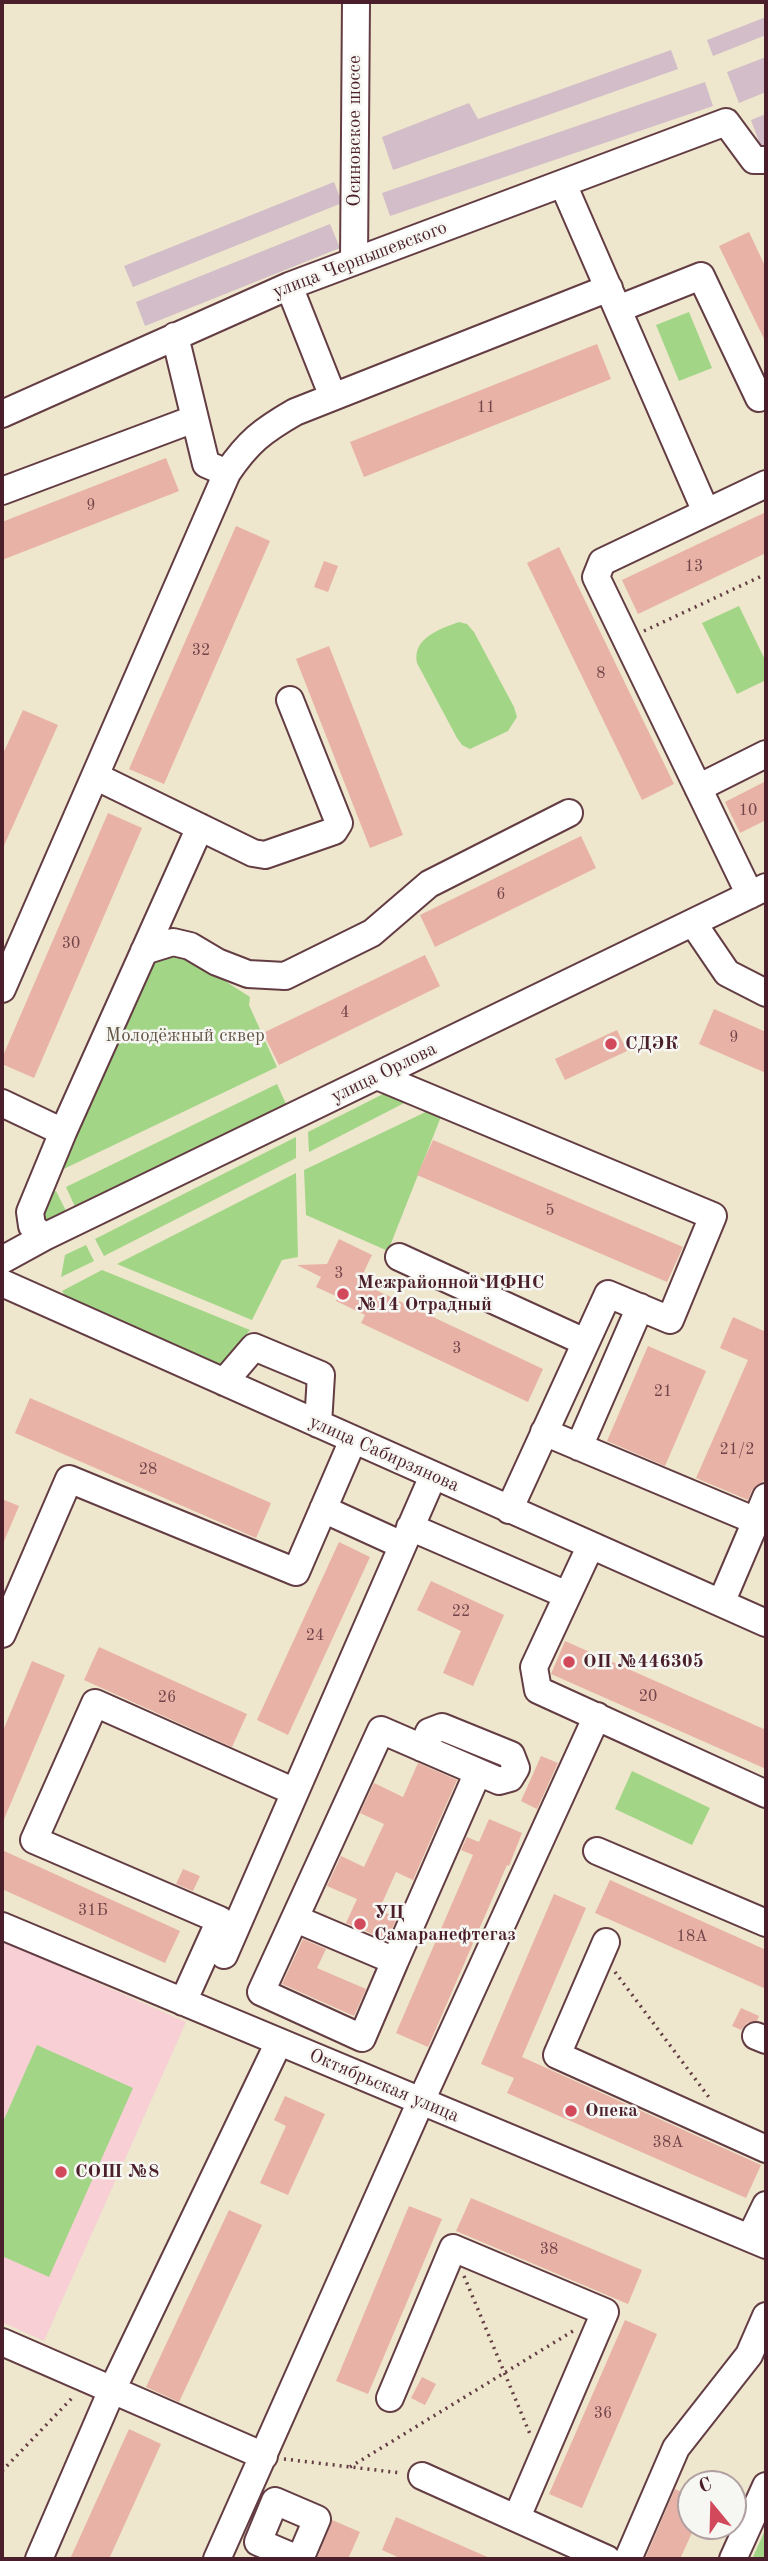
<!DOCTYPE html>
<html>
<head>
<meta charset="utf-8">
<style>
	body { margin:0 }
	#map { position:relative; width:768px; height:2561px; overflow:hidden; background:#eee6cd; font-family:"Old Standard TT",serif }
	canvas { display:block }
	.frame { position:absolute; inset:0; border:4px solid #4a1f2b; pointer-events:none }
	.north { position:absolute; left:677px; top:2470px; width:70px; height:70px; box-sizing:border-box; background:#f6f6f2; border:2px solid #b1a0a2; border-radius:50%; rotate:341deg; font-size:19px; font-weight:700; line-height:28px; text-align:center; color:#4a1f2b }
	.north::after { content:''; display:block; margin:auto; width:24px; height:32px; background:#d1495b; clip-path:polygon(50% 0,100% 100%,50% 72%,0 100%) }
</style>
</head>
<body>
<div id="map">
<canvas width="768" height="2561"></canvas>
<div class="frame"></div>
<div class="north">С</div>
</div>
<script>
const ctx = document.querySelector('canvas').getContext('2d');
ctx.lineJoin = 'round';
function fill(path, color) { ctx.fillStyle = color; ctx.fill(path, 'evenodd'); }
function stroke(path, color, width, dash) { ctx.strokeStyle = color; ctx.lineWidth = width; ctx.lineCap = dash ? 'butt' : 'round'; ctx.setLineDash(dash || []); ctx.stroke(path); }
function label(font, color, halo, rows, align = 'center') {
  ctx.font = font + ' "Old Standard TT",serif'; ctx.lineWidth = 5; ctx.setLineDash([]); ctx.textBaseline = 'middle'; ctx.strokeStyle = halo; ctx.fillStyle = color; for (const [text, x, y, turn = 0] of rows) {
    ctx.save(); ctx.translate(x, y); ctx.rotate((+turn || 0) * Math.PI / 180); ctx.textAlign = isNaN(turn) ? turn : align; if (halo) ctx.strokeText(text, 0, 0); ctx.fillText(text, 0, 0); ctx.restore();
  }
}
const built = new Path2D(`
	M2,1941L186,2022L44,2341L2,2322Z`);
const industrial = new Path2D(`
	M766,17V35L713,56L707,40Z
	M671,50L678,69L393,170L382,137L469,103L478,119Z
	M766,57V92L739,103L727,72Z
	M705,82L713,106L390,216L382,193Z
	M766,114V149L762,150L751,120Z
	M334,182L342,203L133,287L124,266Z
	M330,224L340,248L145,326L136,302Z`);
const green = new Path2D(`
	M689,312L712,368L679,381L656,325Z
	M739,606L766,662V680L737,694L702,623Z
	M459,622L467,624L474,632L514,707L517,717L508,731L470,749L462,745L457,738L417,663C412,638 440,629 459,622Z
	M178,951L250,997L249,1005L277,1067L49,1176L150,957Z
	M277,1084L287,1106L76,1209L66,1187Z
	M391,1090L414,1098L309,1152L308,1132Z
	M434,1108L444,1109L388,1251L306,1215L304,1170Z
	M296,1137V1158L104,1256L95,1239Z
	M296,1173L298,1257L282,1260L252,1320L117,1264Z
	M56,1191L67,1213L39,1226L40,1199Z
	M86,1245L94,1261L61,1277L65,1255Z
	M102,1270L250,1330L222,1368L68,1300L62,1291Z
	M632,1771L710,1808L692,1845L615,1809Z
	M37,2045L133,2088L49,2277L2,2256V2124Z
	M766,2528V2559H752Z`);
const building = new Path2D(`
	M749,232L766,268V343L719,246Z
	M597,344L611,379L364,477L350,442Z
	M166,458L179,491L2,560V522Z
	M766,512V553L638,614L622,580Z
	M236,526L270,541L164,784L129,769Z
	M559,547L674,784L642,800L527,563Z
	M324,561L338,566L328,592L314,587Z
	M329,646L403,835L370,848L296,659Z
	M23,710L58,725L2,850V756Z
	M766,781V820L740,833L725,802Z
	M108,813L142,828L34,1078L2,1064V1058Z
	M581,836L596,868L435,947L420,915Z
	M425,955L440,986L279,1065L263,1033Z
	M714,1009L766,1032V1073L699,1044Z
	M617,1030L627,1051L565,1080L555,1059Z
	M433,1140L683,1247L667,1282L417,1175Z
	M339,1239L372,1255L359,1282L543,1369L528,1402L361,1323L365,1315L336,1301L338,1297L316,1287L321,1277L297,1265L327,1264Z
	M733,1317L766,1332V1475L763,1482L752,1490L748,1500L696,1478L748,1360L720,1348Z
	M648,1346L706,1371L665,1466L607,1441Z
	M30,1398L271,1503L256,1538L15,1433Z
	M2,1499L19,1506L2,1546Z
	M339,1542L370,1557L288,1735L257,1720Z
	M431,1581L504,1615L473,1686L443,1673L461,1631L417,1610Z
	M565,1641L766,1730V1769L551,1674Z
	M99,1647L247,1714L232,1747L84,1680Z
	M32,1661L65,1675L2,1824V1733Z
	M541,1756L558,1763L537,1809L521,1801Z
	M418,1763L457,1780L413,1880L396,1872L379,1910L397,1918L387,1940L346,1923L357,1899L327,1886L341,1856L364,1867L384,1824L360,1813L374,1783L403,1797Z
	M489,1819L522,1833L509,1866L507,1865L428,2047L396,2033L473,1855L461,1850L467,1837L479,1842Z
	M2,1850L180,1931L165,1963L2,1889Z
	M183,1869L200,1876L193,1891L176,1884Z
	M610,1880L766,1950V1989L595,1913Z
	M554,1894L586,1908L522,2057L761,2165L746,2198L507,2093L514,2078L481,2064Z
	M303,1939L326,1949L317,1968L366,1989L354,2016L282,1984Z
	M741,2008L759,2016L757,2021L747,2023L741,2030L732,2026Z
	M285,2096L325,2114L288,2195L260,2183L286,2126L274,2120Z
	M471,2198L642,2270L628,2304L456,2231Z
	M409,2206L442,2219L368,2394L336,2381Z
	M229,2210L262,2225L179,2402L146,2387Z
	M625,2320L657,2334L582,2508L549,2494Z
	M422,2377L436,2384L425,2405L411,2398Z
	M129,2429L161,2444L109,2559H70Z
	M675,2489L691,2496V2526H695L680,2559H645Z
	M396,2517L492,2559H402L382,2550Z
	M332,2520L360,2532L348,2559H317Z`);
const path = new Path2D(`
	M644,631L766,574
	M615,1972L711,2100
	M464,2276L530,2434
	M284,2459L401,2473
	M350,2467L573,2331
	M2,2471L73,2397`);
const minor = new Path2D(`
	M563,184L706,512
	M354,261L356,2
	M289,286L333,397
	M618,309L701,276L759,398
	M175,336L206,464L227,473
	M2,414L289,286L726,122L754,160H766
	M2,491L194,419
	M95,776L253,853L265,855L334,831L339,823L290,700
	M698,788L766,754
	M750,895L596,577L602,562L766,484
	M693,923L727,973L766,993
	M144,951L173,942L190,946L217,962L248,974L285,976L372,933L429,884L569,813
	M2,989L227,473C248,442 262,431 295,412L609,288
	M377,1076L713,1216L670,1320L608,1294L509,1510
	M2,1103L63,1132
	M44,1237L32,1226L30,1212L63,1132L200,827
	M399,1257L585,1342
	M2,1260L44,1237L766,887
	M2,1283L766,1623
	M224,1382L254,1347L321,1375L318,1424
	M544,1432L756,1521L721,1603
	M579,1447L640,1307
	M323,1509L402,1545
	M756,1521L766,1497
	M410,1527L567,1595
	M590,1547L534,1667L538,1690L766,1794
	M2,1634L69,1479L296,1572L353,1440
	M422,1748L429,1732L442,1727L511,1755L516,1768L510,1778L499,1781L478,1772
	M597,1851L766,1923
	M296,1919L395,1961L478,1772L381,1730L261,1992L362,2038L395,1961
	M2,1926L766,2245
	M606,1942L557,2055L766,2149
	M224,1955L433,1476
	M183,2002L220,1920L34,1840L95,1703L295,1792
	M756,2036L766,2040
	M750,2238L766,2205
	M2,2342L264,2456
	M390,2398L453,2248L605,2312L517,2517
	M422,2476L607,2559
	M39,2559L112,2390L279,2042
	M217,2559L421,2101L597,1716
	M298,2559L258,2542L275,2501L317,2519L300,2559
	M628,2559L676,2448L749,2355L766,2316
	M733,2559L766,2486`);
const markers = [
	[611,1044,7,"#d1495b"],
	[343,1294,7,"#d1495b"],
	[569,1662,7,"#d1495b"],
	[360,1924,7,"#d1495b"],
	[571,2111,7,"#d1495b"],
	[61,2172,7,"#d1495b"]
];
const numberNames = [
	["11",486,408],
	["9",91,506],
	["13",694,567],
	["32",201,651],
	["8",601,674],
	["10",748,811],
	["6",501,895],
	["30",71,944],
	["4",345,1013],
	["9",734,1038],
	["5",550,1211],
	["3",339,1274],
	["3",457,1349],
	["21",663,1392],
	["21/2",737,1450],
	["28",148,1470],
	["22",461,1612],
	["24",315,1636],
	["20",648,1697],
	["26",167,1698],
	["31Б",93,1911],
	["18А",692,1937],
	["38А",668,2143],
	["38",549,2250],
	["36",603,2414]
];
const streetNames = [
	["Осиновское шоссе",355,131,-90],
	["улица Чернышевского",360,260,-21],
	["улица Орлова",384,1073,-26],
	["улица Сабирзянова",384,1454,24],
	["Октябрьская улица",384,2086,23]
];
const parkNames = [
	["Молодёжный сквер",185,1036]
];
const poiNames = [
	["СДЭК",625,1044],
	["Межрайонной ИФНС",357,1283],
	["№14 Отрадный",357,1305],
	["ОП №446305",583,1662],
	["УЦ",374,1913],
	["Самаранефтегаз",374,1935],
	["Опека",585,2111],
	["СОШ №8",75,2172]
];
fill(built, '#f7cfd4');
fill(industrial, '#d2bdc8');
fill(green, '#a2d686');
fill(building, '#e8b2a6');
stroke(minor, '#633d43', 30);
stroke(path, '#633d43', 3.5, [2, 5]);
stroke(minor, '#fff', 26);
for (const [x, y, r, color] of markers) { const dot = new Path2D(); dot.arc(x, y, r, 0, 2 * Math.PI); ctx.fillStyle = color; ctx.fill(dot); stroke(dot, '#f6f6f2', 2.5); }
label('16px', '#72444a', null, numberNames);
label('19px', '#4a1f2b', '#f6f6f2', streetNames);
label('19px', '#645646', '#f6f6f2', parkNames);
label('bold 19px', '#4a1f2b', '#f6f6f2', poiNames, 'left');
</script>
</body>
</html>
